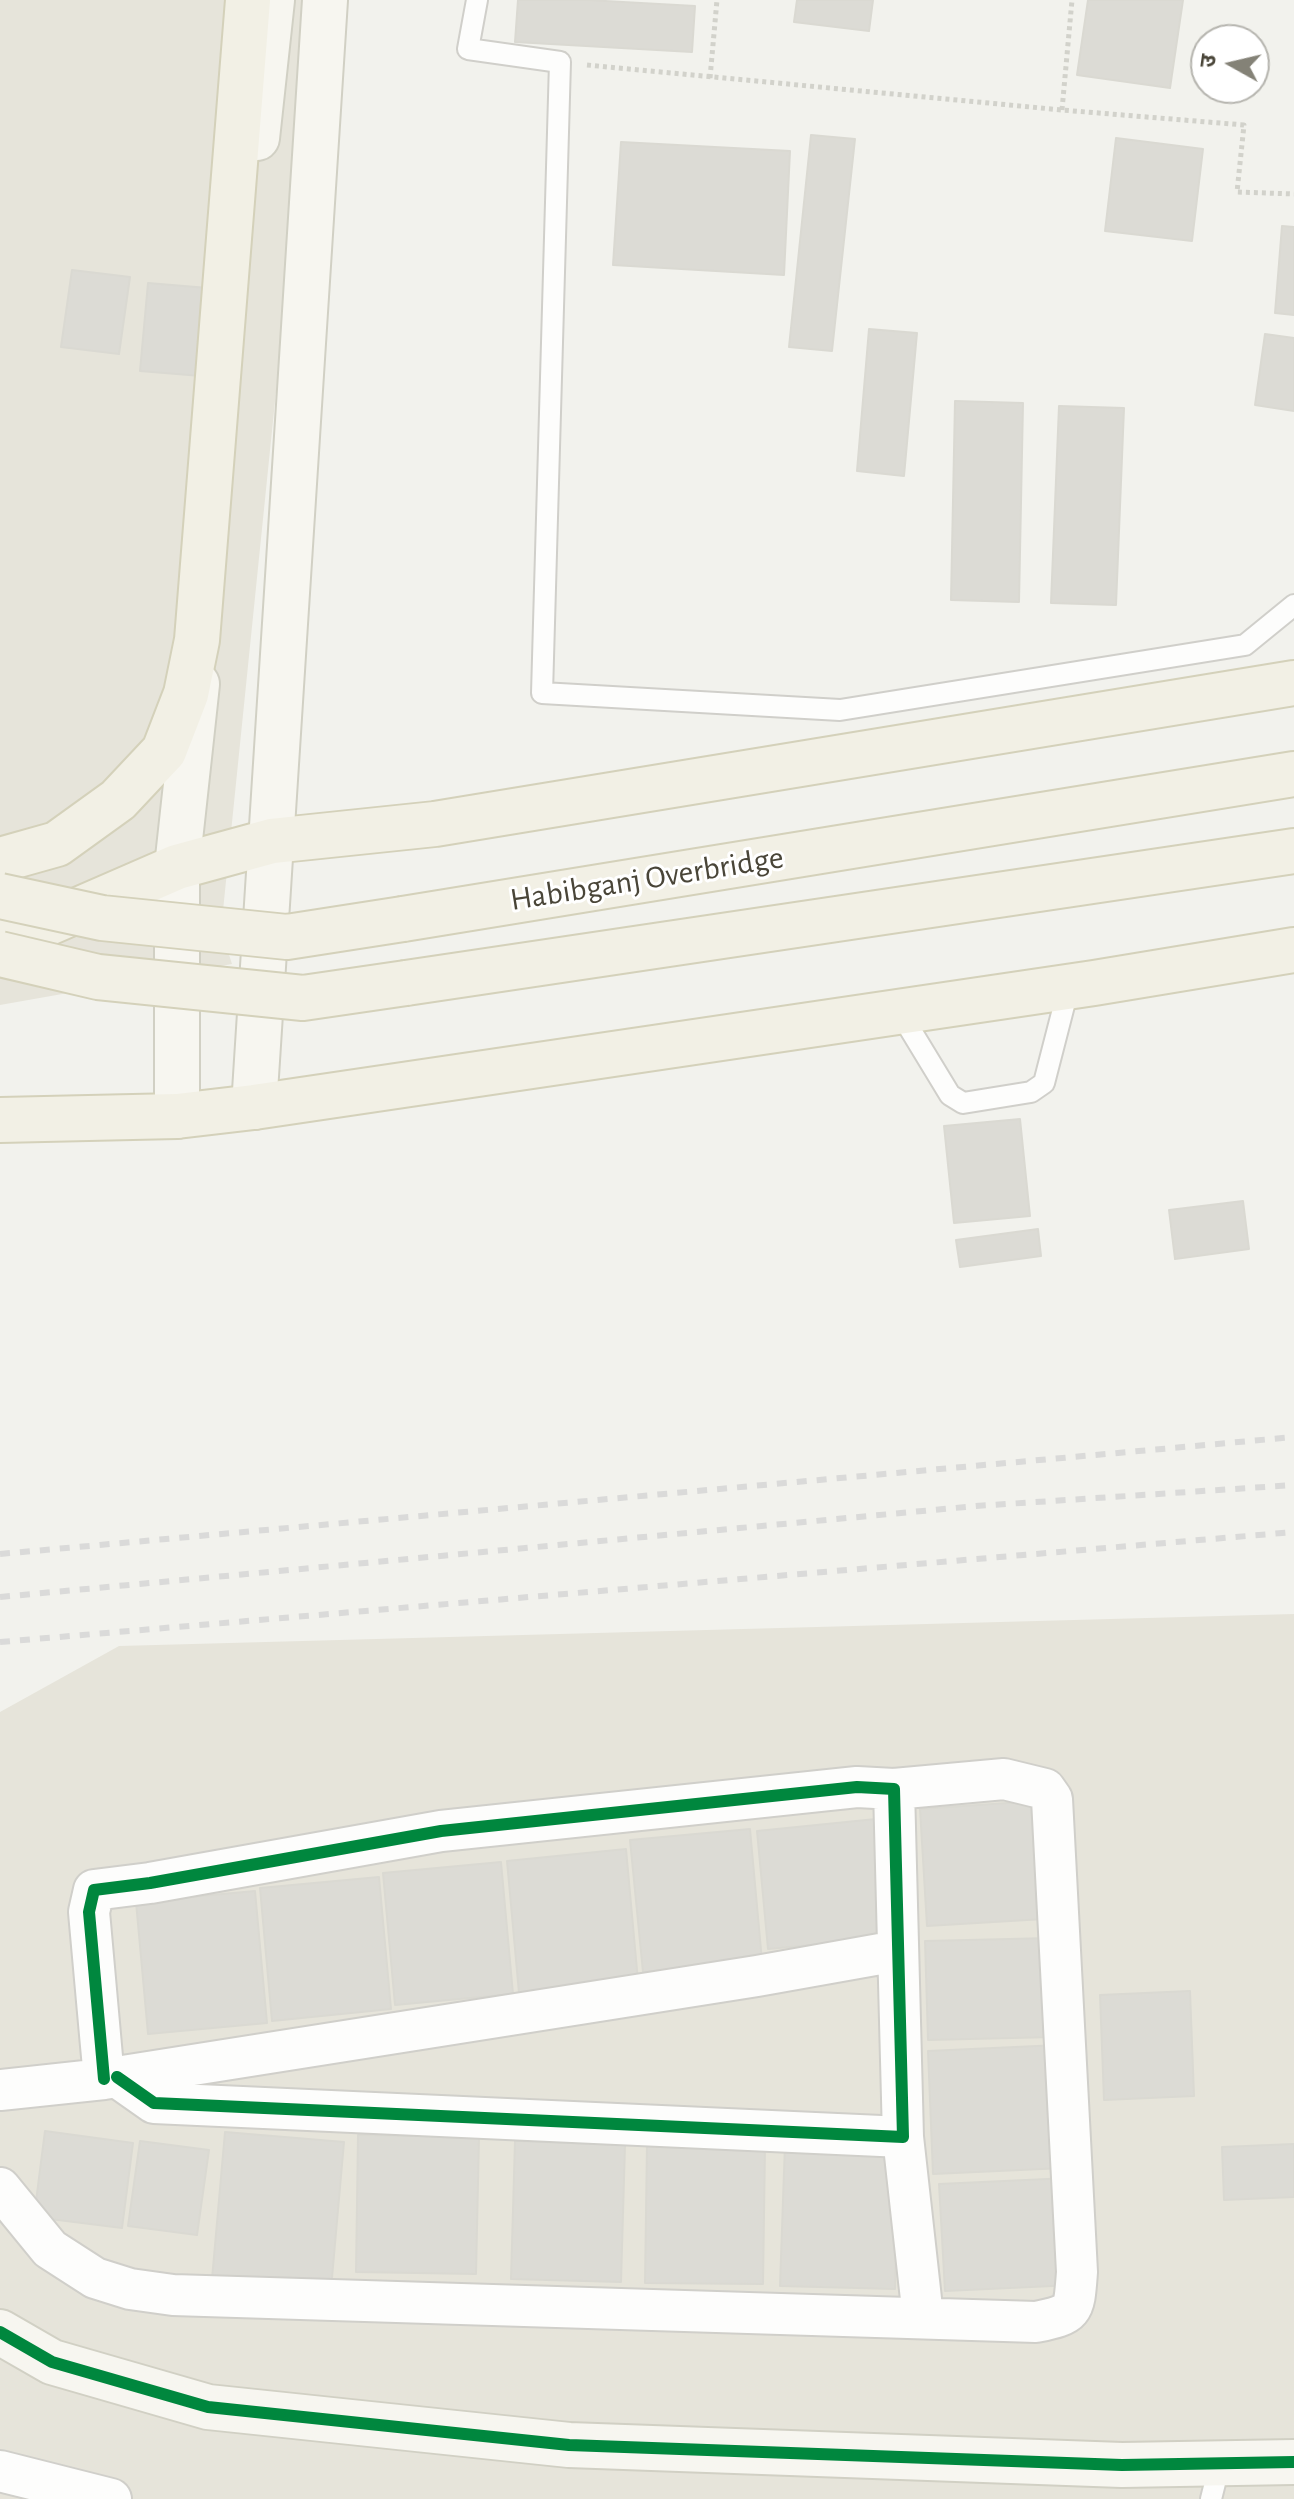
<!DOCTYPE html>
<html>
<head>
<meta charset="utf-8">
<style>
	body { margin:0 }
	#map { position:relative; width:1294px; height:2499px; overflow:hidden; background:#f2f2ed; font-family:"Alegreya Sans","Noto Sans Devanagari",sans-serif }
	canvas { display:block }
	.north { position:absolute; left:1190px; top:24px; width:80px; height:80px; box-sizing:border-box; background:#fff; border:2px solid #b6b5af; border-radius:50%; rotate:278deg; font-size:22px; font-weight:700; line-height:32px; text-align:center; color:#494538 }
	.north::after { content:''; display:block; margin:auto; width:28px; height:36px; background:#848277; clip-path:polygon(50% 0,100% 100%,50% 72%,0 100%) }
</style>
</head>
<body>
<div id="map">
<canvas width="1294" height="2499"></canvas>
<div class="north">उ</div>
</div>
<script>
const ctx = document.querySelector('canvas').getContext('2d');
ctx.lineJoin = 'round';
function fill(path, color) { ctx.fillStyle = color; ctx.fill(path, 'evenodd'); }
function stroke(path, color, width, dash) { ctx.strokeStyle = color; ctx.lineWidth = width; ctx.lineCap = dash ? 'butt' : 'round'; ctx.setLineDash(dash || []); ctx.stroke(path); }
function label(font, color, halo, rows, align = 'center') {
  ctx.font = font + ' "Alegreya Sans",sans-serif'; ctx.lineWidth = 6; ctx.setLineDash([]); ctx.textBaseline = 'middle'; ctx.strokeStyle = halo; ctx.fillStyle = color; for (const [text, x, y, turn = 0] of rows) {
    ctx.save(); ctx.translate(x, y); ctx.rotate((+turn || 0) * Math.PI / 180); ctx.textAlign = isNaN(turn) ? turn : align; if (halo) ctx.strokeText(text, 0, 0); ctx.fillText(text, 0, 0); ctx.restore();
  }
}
const residential = new Path2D(`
	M0,0H316L221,930L232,964L0,1005Z
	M1294,1614V2499H0V1712L119,1646Z`);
const building = new Path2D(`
	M518,0H587L695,6L692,52L515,42Z
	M797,0H873L869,31L794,22Z
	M1088,0H1183L1170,88L1077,75Z
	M811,135L855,139L832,351L789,347Z
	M1116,138L1203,149L1192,241L1105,231Z
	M621,142L790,151L784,275L613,265Z
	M1282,226L1294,227V315L1275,313Z
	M72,270L130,277L119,354L61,347Z
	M148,283L208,288L201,376L140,371Z
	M869,329L917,333L904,476L857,471Z
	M1265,334L1294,338V411L1255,405Z
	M955,401L1023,403L1019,602L951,600Z
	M1059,406L1124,408L1116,605L1051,603Z
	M1020,1119L1030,1216L954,1223L944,1126Z
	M1243,1201L1249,1249L1175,1259L1169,1210Z
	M1038,1229L1041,1256L960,1267L956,1240Z
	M1036,1801L1044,1919L927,1926L920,1809Z
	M876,1819L887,1938L768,1949L757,1831Z
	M750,1829L762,1961L643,1972L630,1840Z
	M626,1849L638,1981L519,1993L507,1861Z
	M501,1862L513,1994L395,2005L383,1873Z
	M379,1877L391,2009L272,2021L260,1888Z
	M255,1891L267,2023L148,2034L136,1902Z
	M1051,1938L1054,2037L928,2040L925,1941Z
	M1190,1991L1194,2096L1104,2100L1100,1995Z
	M1059,2045L1064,2168L933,2174L928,2051Z
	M45,2131L133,2143L122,2228L34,2217Z
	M225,2132L344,2142L331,2289L212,2279Z
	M358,2135L479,2137L476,2274L356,2272Z
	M140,2141L209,2150L197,2235L128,2226Z
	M515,2141L625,2145L621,2282L511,2279Z
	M647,2144L765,2146L763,2284L645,2283Z
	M785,2144L899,2147L895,2289L780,2286Z
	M1294,2144V2197L1224,2200L1222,2147Z
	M1069,2178L1074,2285L945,2291L939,2184Z`);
const path = new Path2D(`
	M587,65L1062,110L1244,125L1237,192L1294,194
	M710,78L717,0
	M1062,110L1072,0`);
const lane = new Path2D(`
	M477,0L468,49L560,62L542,693L840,710L1245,645L1294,605
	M899,1011L950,1095L963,1103L1031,1092L1044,1083L1069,986
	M1211,2499L1220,2463`);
const street = new Path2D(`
	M104,2079L89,1912L94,1890L150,1883L441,1831L857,1787L894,1789L903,2137L154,2103L117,2077
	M0,2090L104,2079L757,1976L897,1951
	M903,2137L923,2317
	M0,2188L50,2249L95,2278L130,2289L173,2295L1036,2322C1075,2314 1074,2312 1077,2272L1052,1799L1045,1789L1004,1779L894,1789
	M0,2471L111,2499`);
const secondary = new Path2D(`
	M257,138L272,0
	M254,1107L325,0
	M177,1116V867L197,684
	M0,2332L52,2362L208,2407L569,2445L1122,2465L1294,2462`);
const primary = new Path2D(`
	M0,860L57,844L118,800L164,751L186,694L197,640L248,0
	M403,919L1294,774
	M0,944L177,867L272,841L435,824L1294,683
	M406,983L1294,851
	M0,1120L177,1116L254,1107L1094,983L1294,950`);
const rail = new Path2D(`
	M0,1554L1294,1437
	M0,1597L976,1506L1294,1485
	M0,1642L1294,1532`);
const primaryBridge = new Path2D(`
	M0,896L102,918L287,937L403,919
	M0,954L98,977L303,998L406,983`);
const cycleway = new Path2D(`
	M104,2079L89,1912L94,1890L150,1883L441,1831L857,1787L894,1789L903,2137L154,2103L117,2077
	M0,2332L52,2362L208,2407L569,2445L1122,2465L1294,2462`);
const streetNames = [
	["Habibganj Overbridge",647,879,-9]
];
fill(residential, '#e6e4da');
fill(building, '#dcdbd5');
stroke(building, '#dad9d2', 2);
stroke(lane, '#d0cfca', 24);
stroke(street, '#d0cfca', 44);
stroke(secondary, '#d1d0c4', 48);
stroke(primary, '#d4d1ba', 48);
stroke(path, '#d2d2cb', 5, [4, 4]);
stroke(lane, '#fdfdfc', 20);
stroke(street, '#fdfdfc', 40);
stroke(secondary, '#f7f6f0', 44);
stroke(primary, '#f2f0e5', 44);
stroke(rail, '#dadad9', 6, [10, 10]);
stroke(primaryBridge, '#d4d1ba', 48, []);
stroke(primaryBridge, '#f2f0e5', 44);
stroke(cycleway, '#00873e', 12);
label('32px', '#494538', '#fff', streetNames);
</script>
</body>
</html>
